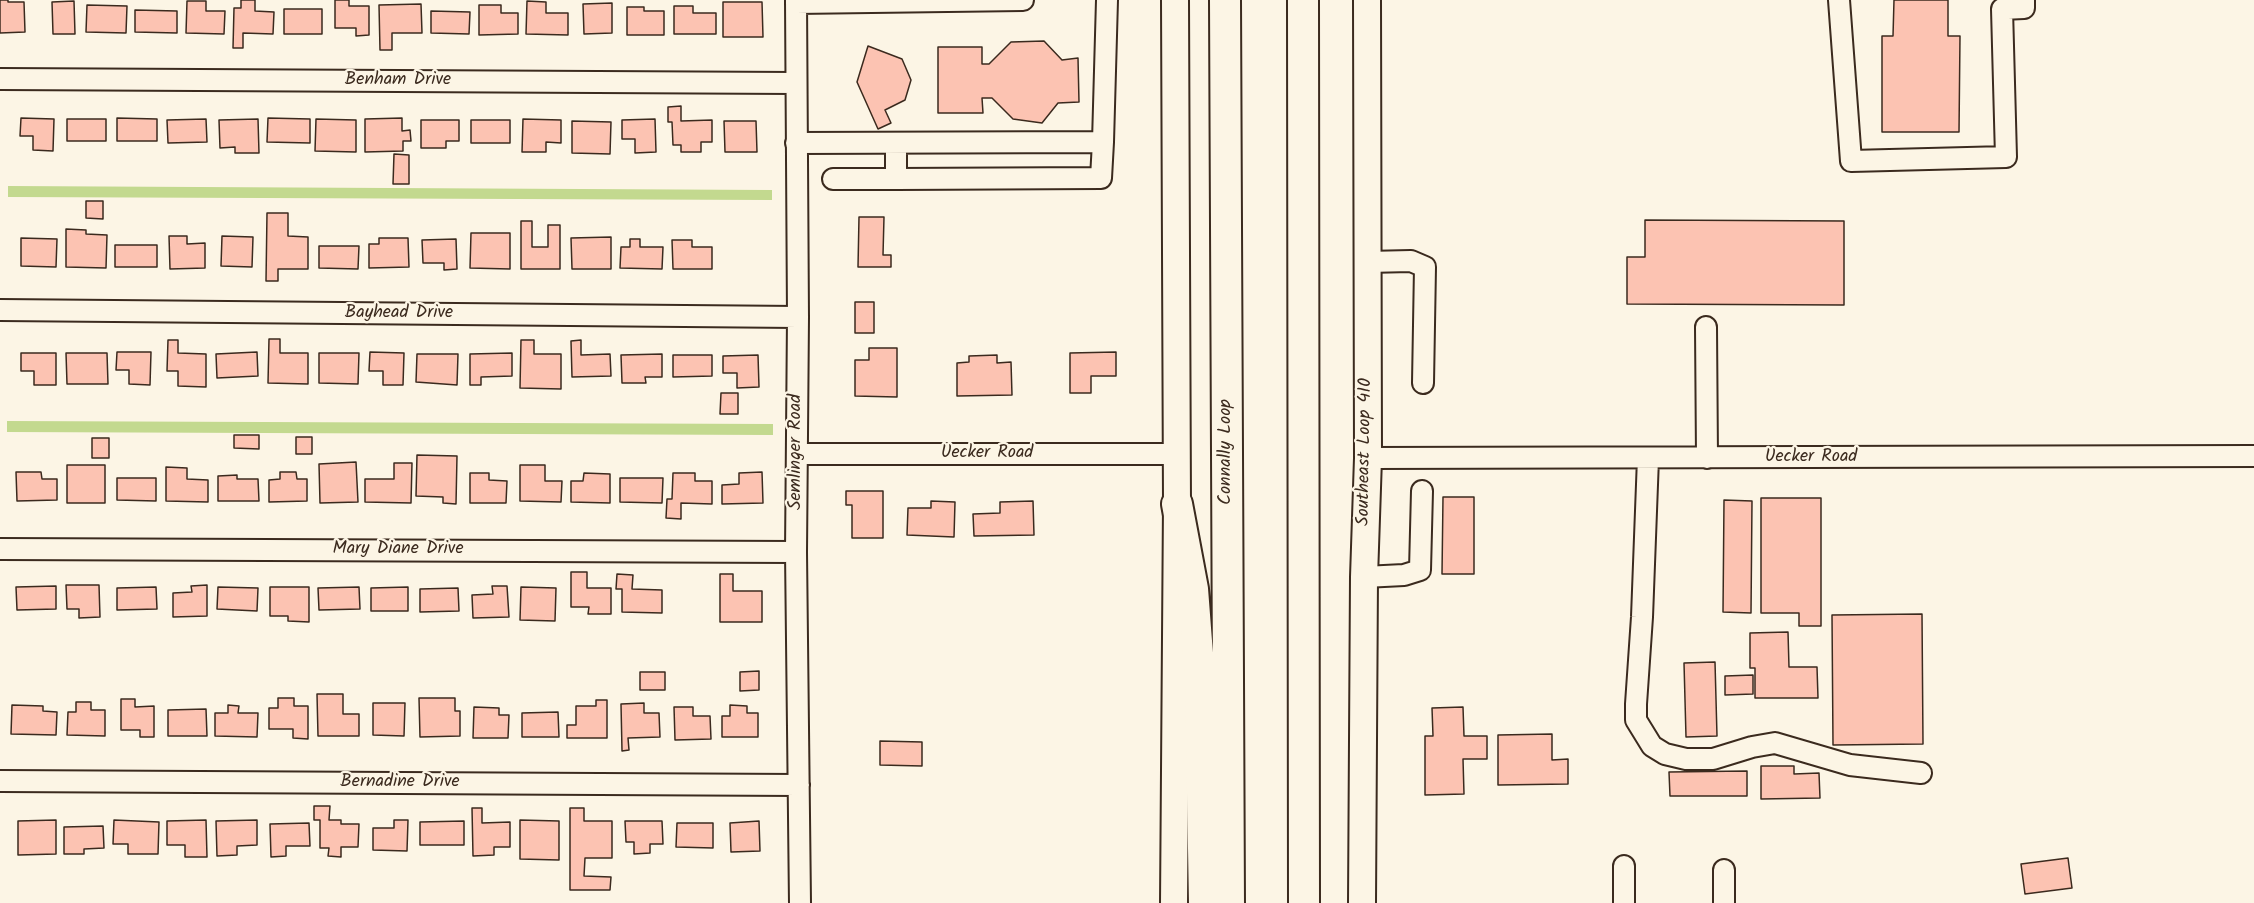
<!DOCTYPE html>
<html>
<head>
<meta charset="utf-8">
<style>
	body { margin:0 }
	canvas { display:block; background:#fcf5e5 }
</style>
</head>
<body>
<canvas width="2254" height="903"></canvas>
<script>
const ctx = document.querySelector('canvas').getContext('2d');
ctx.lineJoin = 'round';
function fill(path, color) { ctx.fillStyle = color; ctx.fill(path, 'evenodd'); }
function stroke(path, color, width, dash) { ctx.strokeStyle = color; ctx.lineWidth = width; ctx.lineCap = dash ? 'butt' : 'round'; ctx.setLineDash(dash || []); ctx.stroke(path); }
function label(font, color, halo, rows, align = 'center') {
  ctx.font = font + ' Kalam,sans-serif'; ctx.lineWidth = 4.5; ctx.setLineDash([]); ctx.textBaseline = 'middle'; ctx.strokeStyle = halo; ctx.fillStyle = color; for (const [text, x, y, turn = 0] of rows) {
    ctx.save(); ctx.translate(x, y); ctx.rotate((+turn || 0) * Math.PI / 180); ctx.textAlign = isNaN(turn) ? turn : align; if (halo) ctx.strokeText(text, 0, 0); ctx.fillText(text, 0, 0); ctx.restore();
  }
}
const green = new Path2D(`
	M8,186L772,190V200L8,197Z
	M7,421L773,424V435L7,432Z`);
const building = new Path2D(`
	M0,0H8V2H24L25,32L0,33Z
	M241,0H255V11L274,12L273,34L243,33V48H233L234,8H241Z
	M335,0H349V6H369V35L356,36V28H335Z
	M1894,0H1948V36H1960L1959,132H1882V36H1893Z
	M74,1L75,34H53L52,2Z
	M187,1H206V11H225L224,34L186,33Z
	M527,1L546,2V13H568V35L526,34Z
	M723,2H762L763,37H723Z
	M612,3V33L584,34L583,4Z
	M421,4L422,33H392V50H380L379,5Z
	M87,5L127,6L126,33L86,32Z
	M479,5H501V13H518V34L479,35Z
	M674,6H693V13H716V34H674Z
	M627,7H644V11H664V35H627Z
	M284,9H322V34H284Z
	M135,10L177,11V33L135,32Z
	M431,11L470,12L469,34L431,33Z
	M1044,41L1062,60L1078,58L1079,102L1058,103L1042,123L1013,119L992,98H982L983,113H938V47H982V64H989L1011,42Z
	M868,46L902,59L911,80L905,100L885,110L891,123L878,129L857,82Z
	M681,106V121L712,120V142H701V152H681V145H673L672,122H668V107Z
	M21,118L54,119L53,151L33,150V136H20Z
	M117,118L157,119V141H117Z
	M268,118L310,119V143L267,142Z
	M402,118V131L410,130L411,141H403V151L365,152V119Z
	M67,119H106V141H67Z
	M206,119L207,142L168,143L167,120Z
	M258,119L259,153H235V147L220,148L219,120Z
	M316,119L356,120V152L315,151Z
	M523,119L561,120V143L546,142V152H522Z
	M655,119L656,152L635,153V139H622V120Z
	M421,120H459V141H446V148H421Z
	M471,120H510V143H471Z
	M572,121L611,122L610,154L572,153Z
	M724,121H756L757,152H725Z
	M394,154L409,155V184H393Z
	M86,201H103V219L86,218Z
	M267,213H288V236L308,237V269H278V281H266Z
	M859,217H884L883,255H891V267H858Z
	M1645,220L1844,221V305L1627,304V257H1645Z
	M521,221H532V247H548V225H560V269H521Z
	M66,229L86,230V234L107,235L106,268L66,267Z
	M471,233H510V269L470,268Z
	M169,236H187V244L205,243V268L170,269Z
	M222,236L253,237L252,267L221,266Z
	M611,237V269H572L571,238Z
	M21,238L57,239L56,267L21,266Z
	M379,238H408L409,267L369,268V244H379Z
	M456,239L457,269L444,270V263H423L422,240Z
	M630,239H640V247H663L662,269L620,268L621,247H630Z
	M672,240H692V247H712V269H673Z
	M115,245H157V267H115Z
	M319,246H359L358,269L319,268Z
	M855,302H874V333H855Z
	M269,339H280V353H308V384L268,383Z
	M168,340H178V353L206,354V387L178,386V371H167Z
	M521,340H534V354H561V389L520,388Z
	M581,340V355L610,354L611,376L572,377L571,341Z
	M869,348H897V397L855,396V360H869Z
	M117,352H151L150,385L129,384V370H116Z
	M257,352L258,376L217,378L216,354Z
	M370,352L404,353L403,385H383V371H369Z
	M1116,352V376H1091V393H1070V353Z
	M21,353H56V385H34V371H21Z
	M66,353H107L108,384H67Z
	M319,353H359L358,384L319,383Z
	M512,353V376L481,377V385H470V354Z
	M417,354H458L457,385L416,382Z
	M662,354V377H645L646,383H622L621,355Z
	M673,355H712V376L673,377Z
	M758,355L759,387L737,388V373H723V356Z
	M997,355V363L1011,362L1012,395L957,396V363L969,362V356Z
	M721,393H738V414H720Z
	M234,435H259V449L234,448Z
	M296,437H312V454H296Z
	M92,438H109V458H92Z
	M417,455L457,456L456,504L443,503V497L416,496Z
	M356,462L358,502L320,503L319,464Z
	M394,463H412L411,503L365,502V479H394Z
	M67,465H105V503H67Z
	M520,465H545V481H562L561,502L520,501Z
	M166,467L187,468V479L208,480V502L166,501Z
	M16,472H41L42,479H57V500L17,501Z
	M280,472H296L297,479H307V501L269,502V480L280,479Z
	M762,472L763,503L722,504V485L739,484V473Z
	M470,473H489V480L507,481L506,503H470Z
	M584,473L610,474V503L571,502V481H583Z
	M673,473H695V481H712V504L681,503V519L666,518L667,499H672Z
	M237,475V479H258L259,501H218V476Z
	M117,478H156V501L117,500Z
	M620,478H663L662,503L620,502Z
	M846,491H883V538H852V505H846Z
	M1443,497H1474V574H1442Z
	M1761,498H1821V626H1799V613H1761Z
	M1724,500L1752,501L1751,613L1723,612Z
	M931,501L955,502L954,537L907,535L908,508H931Z
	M1033,501L1034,535L974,536L973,514L1000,513V502Z
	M571,572H587V588H611V614H588L589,607H571Z
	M617,574L633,575L632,589L662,590V613L622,612V589H616Z
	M720,574H733V591H762V622H720Z
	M66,585H99L100,617L79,618V609H67Z
	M207,585V616L173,617V593L192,592L191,586Z
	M56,586V609L17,610L16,587Z
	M492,586H507L509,617L473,618L472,595L493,594Z
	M156,587L157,609L117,610V588Z
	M218,587L258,588L257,611L217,609Z
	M270,587H309V622L288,621V616H270Z
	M359,587L360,609L319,610L318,588Z
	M408,587V611H371V588Z
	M521,587L556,588L555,621L520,620Z
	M458,588L459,611L420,612V589Z
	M1922,614L1923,744L1833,745L1832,615Z
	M1788,632L1789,667H1817L1818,698H1755V668H1750V633Z
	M1715,662L1717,736L1686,737L1684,663Z
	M759,671V690L740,691V672Z
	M640,672H665V690H640Z
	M1753,675V694L1725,695V676Z
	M317,694H343V714H359V736H318Z
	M278,698H294V706H308V739L293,738V729H269V708H278Z
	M419,698H455V711H460V736L420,737Z
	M121,699H135V707L154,706V737H140V730H121Z
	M596,700H607V738H567V725H576V706H596Z
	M76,702H91V710H105V736L67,735L68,712H76Z
	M373,703H405L404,736L373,735Z
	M644,703V713H659L660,737L628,738L629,750L622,751L621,704Z
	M12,705L43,706V711L57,712L56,735L11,734Z
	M228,705L239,706L238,713H258L257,737L215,736V713H228Z
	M730,705L747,706V713H758V737H722V716H730Z
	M474,707L499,708V715H509L508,738H473Z
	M674,707H693V716H710L711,739L675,740Z
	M1463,707L1464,736H1487V759H1463L1464,794L1425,795V736H1433L1432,708Z
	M206,709L207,736H168V710Z
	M558,712L559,737H522V713Z
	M1552,734V760L1568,759V784L1498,785V735Z
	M880,741L922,742V766L880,765Z
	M1761,766H1794V774L1819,773L1820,798L1761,799Z
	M1747,771V796H1670L1669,772Z
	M314,806H330L329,820H341V824H359L358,847H341V857L328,856L329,848H320V820H314Z
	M472,808H482V823L510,822V847H494V855L473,856Z
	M570,808H584V821H612V858H585L584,876L611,877L610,890H570Z
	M56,820V854L18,855V821Z
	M114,820L159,822L158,854H128V844H113Z
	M206,820L207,857H185V845H167V821Z
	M257,820V845L237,846V855L217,856L216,821Z
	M394,820H408L407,851L373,850V828H394Z
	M520,820L559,821V860L520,859Z
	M464,821V845H420V822Z
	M625,821H662L663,844H650V853L634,854V842H626Z
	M759,821L760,851L731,852L730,823Z
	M309,823L310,846H286V856L271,857L270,824Z
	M677,823H713V848L676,847Z
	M103,826L104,848L84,849V854H64V827Z
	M2068,858L2072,888L2025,894L2021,864Z`);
const minor = new Path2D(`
	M796,0L798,317L796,552L800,903
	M1839,0L1851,161L2006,157L2002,9L2024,8V0
	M796,3L1023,0
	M0,79L795,83
	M796,143L1103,142L1107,0
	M896,143V179L1101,178L1103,142
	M833,179H896
	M1367,262L1411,261L1425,267L1423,383
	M0,310L798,317
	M1706,327L1707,458
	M797,454H1176
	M1368,458L2254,456
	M1648,458L1642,617L1636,704V720L1652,746L1665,754L1686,759H1713L1752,747L1775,743L1850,765L1921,773
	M0,549L796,552
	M1364,577L1404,575L1420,570L1422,491
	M0,781L799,785
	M1724,870V903
	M1624,903V866`);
const major = new Path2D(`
	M1174,903L1177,504L1175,0
	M1362,903L1364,577L1368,458L1367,0`);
const highway = new Path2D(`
	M1225,0L1229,903
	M1303,0L1304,903
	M1177,504L1193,589L1200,681L1204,903`);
const streetNames = [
	["Benham Drive",398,81],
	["Bayhead Drive",399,314],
	["Semlinger Road",797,452,-90],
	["Connally Loop",1227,452,-90],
	["Southeast Loop 410",1366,452,-89],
	["Uecker Road",987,454],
	["Uecker Road",1811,458],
	["Mary Diane Drive",398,550],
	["Bernadine Drive",400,783]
];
fill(green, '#c3d98f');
fill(building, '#fcc3b2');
stroke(building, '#3b2a1e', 1.5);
stroke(minor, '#3b2a1e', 24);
stroke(major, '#3b2a1e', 30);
stroke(highway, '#3b2a1e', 34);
stroke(minor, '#fcf5e5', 20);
stroke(major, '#fcf5e5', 26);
stroke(highway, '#fcf5e5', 30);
label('18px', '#3b2a1e', '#fcf5e5', streetNames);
</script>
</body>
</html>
